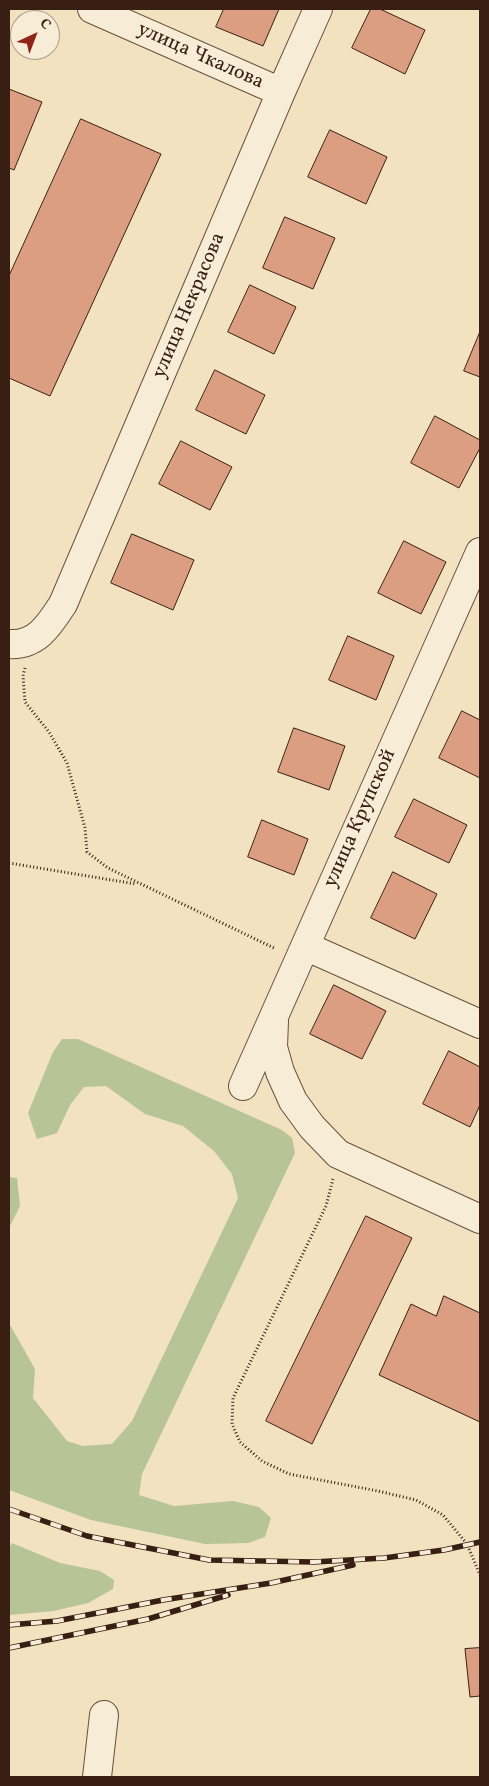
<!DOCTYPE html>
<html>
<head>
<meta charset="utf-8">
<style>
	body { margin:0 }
	#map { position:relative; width:489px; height:1786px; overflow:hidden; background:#f3e2c0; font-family:Vollkorn,serif }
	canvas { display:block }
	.frame { position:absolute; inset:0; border:10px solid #391f13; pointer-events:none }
	.north { position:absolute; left:10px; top:10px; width:50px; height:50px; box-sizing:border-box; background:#f7ecd6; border:1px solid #ab9a88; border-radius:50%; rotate:43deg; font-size:14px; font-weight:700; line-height:20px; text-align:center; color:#391f13 }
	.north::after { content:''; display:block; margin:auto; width:18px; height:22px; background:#8f2418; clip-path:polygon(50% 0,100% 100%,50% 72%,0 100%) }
</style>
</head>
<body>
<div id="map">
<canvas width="489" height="1786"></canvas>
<div class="frame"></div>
<div class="north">С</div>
</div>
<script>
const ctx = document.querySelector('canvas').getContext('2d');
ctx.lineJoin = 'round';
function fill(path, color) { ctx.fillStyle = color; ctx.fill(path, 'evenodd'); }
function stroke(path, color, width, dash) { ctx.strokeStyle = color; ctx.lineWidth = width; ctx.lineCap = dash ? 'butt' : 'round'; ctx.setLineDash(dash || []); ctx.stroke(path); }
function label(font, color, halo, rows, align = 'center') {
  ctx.font = font + ' Vollkorn,serif'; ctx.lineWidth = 4; ctx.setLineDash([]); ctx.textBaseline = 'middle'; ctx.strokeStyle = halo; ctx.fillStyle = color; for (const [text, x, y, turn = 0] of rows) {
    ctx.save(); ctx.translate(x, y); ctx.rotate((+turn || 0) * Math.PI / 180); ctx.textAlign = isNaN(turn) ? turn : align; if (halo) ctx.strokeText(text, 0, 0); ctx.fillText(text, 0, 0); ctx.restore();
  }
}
const green = new Path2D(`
	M62,1039H78L282,1130L292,1138L295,1153L142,1474L139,1495L174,1506L233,1501L259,1507L271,1518L265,1537L248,1543L205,1544L91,1520L9,1490V1323L35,1369L33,1398L67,1441L83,1446L112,1444L132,1421L238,1198L232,1174L214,1151L183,1126L145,1114L106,1086L84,1087L70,1105L57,1133L37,1139L28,1113L53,1052Z
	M9,1177L17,1178L20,1206L9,1228Z
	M12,1543L60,1563L100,1571L114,1580L113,1589L88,1603L54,1611L9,1615V1548Z`);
const building = new Path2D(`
	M224,9H279L263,46L216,27Z
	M371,9H380L425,30L405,74L352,48Z
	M9,89L42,102L14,170L9,168Z
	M81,119L161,154L50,396L9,378V276Z
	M330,130L387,157L366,204L308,177Z
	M285,217L335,238L313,289L263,268Z
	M250,285L296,307L274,354L228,332Z
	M480,332V377L464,371Z
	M215,370L265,395L246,434L196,410Z
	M435,416L480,440V448L459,488L411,463Z
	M181,441L232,467L210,510L159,484Z
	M132,534L194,560L173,610L111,583Z
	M404,541L446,562L421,614L378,593Z
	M348,636L394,656L376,700L329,680Z
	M462,711L480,720V778L439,758Z
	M294,728L345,746L329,790L278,772Z
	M414,799L467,825L449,863L395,837Z
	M262,820L308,839L294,875L248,857Z
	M393,872L437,894L415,939L371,918Z
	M334,985L386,1011L362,1059L310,1034Z
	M449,1051L480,1067V1105L470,1127L423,1104Z
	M366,1216L412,1238L312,1444L266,1421Z
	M444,1296L480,1313V1422L379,1375L411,1304L436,1316Z
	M480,1648V1696L470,1697L465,1649Z`);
const path = new Path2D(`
	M25,668L23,676L25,702L49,732L67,763L85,828L87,852L108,868L276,949
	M9,863L136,884
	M333,1179L326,1206L233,1398L232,1424L240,1442L262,1461L289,1474L378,1491L416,1500L443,1515L467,1544L480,1575`);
const minor = new Path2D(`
	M92,9L281,92
	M9,644C37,646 50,624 63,604L281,92L318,9
	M305,946L480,1024
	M274,1021L273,1047L280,1072L293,1101L312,1127L338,1154L480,1219
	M243,1086L480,552
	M97,1777L104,1715`);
const rail = new Path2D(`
	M9,1509L87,1536L209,1560L314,1562L384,1558L444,1550L480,1542
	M9,1625L57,1621L163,1600L271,1583L353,1565
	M9,1648L148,1619L228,1595`);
const streetNames = [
	["улица Чкалова",200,57,24],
	["улица Некрасова",190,306,-67],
	["улица Крупской",361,819,-66]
];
fill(green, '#b6c496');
fill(building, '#dc9e80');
stroke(building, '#391f13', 1);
stroke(minor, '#68503e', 30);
stroke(path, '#391f13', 3, [1, 2.5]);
stroke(minor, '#f7ecd6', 28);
stroke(rail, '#391f13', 5.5);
stroke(rail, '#f7ecd6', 4, [11]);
label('20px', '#391f13', '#f7ecd6', streetNames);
</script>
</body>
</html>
